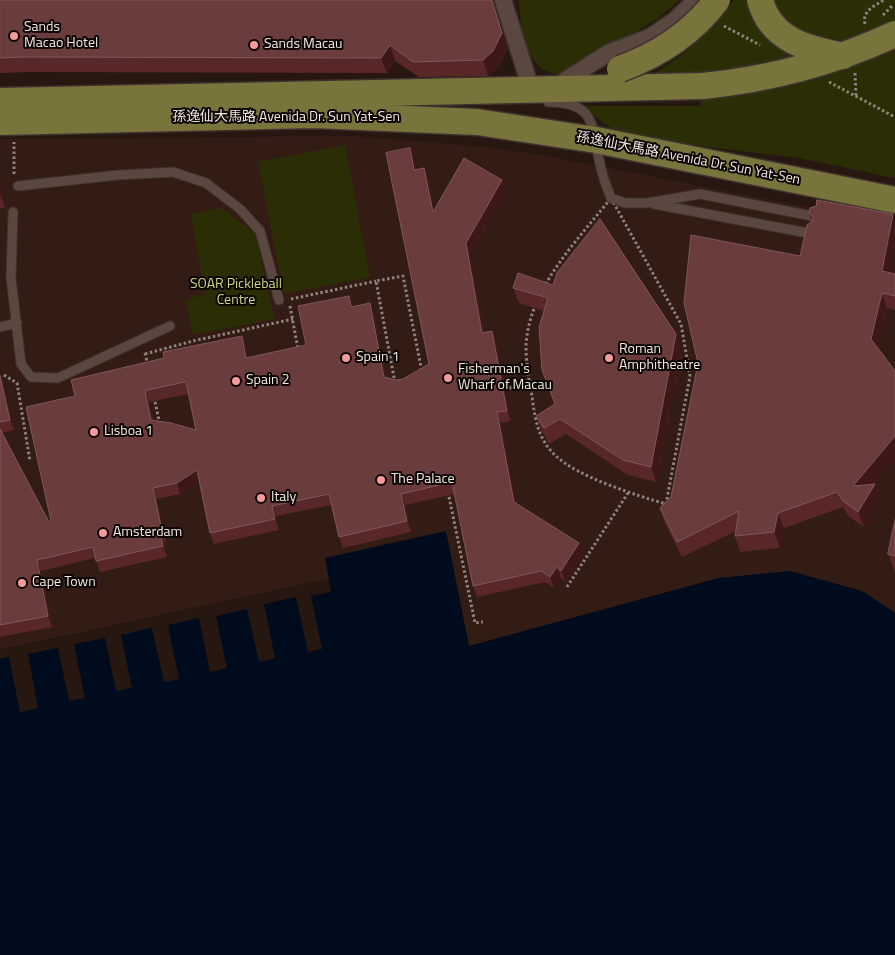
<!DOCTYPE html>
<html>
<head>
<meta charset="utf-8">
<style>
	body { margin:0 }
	canvas { display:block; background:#261711 }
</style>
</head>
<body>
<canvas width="895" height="955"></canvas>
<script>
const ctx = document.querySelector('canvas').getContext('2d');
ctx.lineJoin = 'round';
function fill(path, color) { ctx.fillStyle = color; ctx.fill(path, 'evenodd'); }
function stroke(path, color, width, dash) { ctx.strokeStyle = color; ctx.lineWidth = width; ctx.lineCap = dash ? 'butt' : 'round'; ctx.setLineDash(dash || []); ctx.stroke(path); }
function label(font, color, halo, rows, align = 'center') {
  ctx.font = font + ' "Titillium Web","Noto Sans SC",sans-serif'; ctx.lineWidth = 4; ctx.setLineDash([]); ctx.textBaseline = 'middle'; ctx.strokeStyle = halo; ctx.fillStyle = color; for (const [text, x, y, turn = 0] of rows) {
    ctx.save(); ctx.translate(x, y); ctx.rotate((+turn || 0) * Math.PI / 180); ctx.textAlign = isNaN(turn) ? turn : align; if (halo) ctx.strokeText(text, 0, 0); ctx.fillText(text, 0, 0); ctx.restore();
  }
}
const built = new Path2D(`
	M353,136L486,147L547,156L895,224V613L862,591L790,571L719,578L469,646L446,532L325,558L331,592L0,659V139Z`);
const green = new Path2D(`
	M519,0H680L657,19L562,74C526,76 520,27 519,0Z
	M734,0H895V178L799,158L624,137L580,106H701L699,84L654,74C688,53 710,32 734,0Z
	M345,145L370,277L284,294L258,162Z
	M222,208L255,234L274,319L193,335L186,300L205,294L191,214Z`);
const water = new Path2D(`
	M446,531L469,646L719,578L790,571L862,591L895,613V955H0V650L329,579L325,558Z`);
const pier = new Path2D(`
	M329,579L331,592L311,596L322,649L308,652L296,597L264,604L275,658L259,662L247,609L216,616L227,668L210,672L199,618L168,625L179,679L164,682L152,628L121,635L132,688L116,691L105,638L74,644L85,698L69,701L58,648L28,654L38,708L20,712L9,657L0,659V650Z`);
const path = new Path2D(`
	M883,15L892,6
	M865,24C862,11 874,6 884,0
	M724,26L760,45
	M855,73L856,96
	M829,82L895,117
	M14,174V142
	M611,198L681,324L690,376L666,504C636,495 577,477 555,455C538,439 535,419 532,396C529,381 526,363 526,347C528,289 577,241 611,198Z
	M291,299L376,281
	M290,306L298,349
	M145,353L148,366
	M145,354L193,341L293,319
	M4,375L17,383L30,461
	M395,383L376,281L403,276L422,372
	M509,388L530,384
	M154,397L160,425
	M448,492L475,623L483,622
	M567,587L628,493`);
const lane = new Path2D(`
	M548,102C598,102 591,128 600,164C602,175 607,188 611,198L625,203H647L700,194L817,217
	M18,186L118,175L173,172L206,183L240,209L260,231L279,300
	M654,204L813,234
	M13,212L11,278L21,364L31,377L58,378L170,326
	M0,327L17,323`);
const street = new Path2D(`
	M503,0L531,89
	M555,87L608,53L650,37L675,20L696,0`);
const primary = new Path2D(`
	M0,101L703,86
	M0,122L314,115L477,122L596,140L895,200`);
const primaryBridge = new Path2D(`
	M760,0C771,41 807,48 843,56
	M620,69C658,55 693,32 717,0
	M703,86C772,79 833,63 895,34`);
const wall = new Path2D(`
	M0,0H494L493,3L508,48L499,66L488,76L419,77L395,61L387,73L29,72L0,73Z
	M410,148L414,159L416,170L424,168L428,179L434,210L502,180L506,191L470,254L484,332L492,331L496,342L511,421L501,423L516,503L583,554L565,582L561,578L554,588L545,582L477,597L473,586L455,494L405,505L411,532L343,548L339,537L331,505L276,516L279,530L214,544L210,533L199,482L180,494L156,499L166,542L164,543L167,557L100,572L95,558L41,571L52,627L0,637V373L2,380L14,430L2,433L49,522L51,521L75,396L164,358L242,336L246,346L248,358L306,345L349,296L352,307L374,314L386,378L396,380L403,379L429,364ZM188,394L196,430L153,420L149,402Z
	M0,180L5,208H0Z
	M809,213L890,273L895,274V310L887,308L878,348L895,371V458L872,484L881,499L864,527L848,516L843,507L784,528L780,548L740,552L735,536L736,531L682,557L665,523L660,508L671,497L698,363L800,256L812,221Z
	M518,273L682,349L656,482L628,475L566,434L549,444L542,431L536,416L555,405L542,370L544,311L519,303L513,288Z
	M895,520V573L888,554Z`);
const shadedWall = new Path2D(`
	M492,0H494L493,3L508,48L499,66L488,76L483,60Z
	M390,45L395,61L387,73L381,58Z
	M410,148L414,159L418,181L414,170Z
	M424,168L428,179L437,223L433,212Z
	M0,180L5,208L0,194Z
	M502,180L506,191L470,254L486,344L482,333L466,243Z
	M893,214L895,221V246L887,287L882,271Z
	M882,293L887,308L877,354L871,339Z
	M370,303L374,314L388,388L384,377Z
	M492,331L496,342L511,421L507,411Z
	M676,334L682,349L656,482L651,467Z
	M242,336L246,346L250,369L246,358Z
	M0,373L2,380L14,430L10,420Z
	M145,391L149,402L155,431L151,420Z
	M497,412L501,423L518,513L514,502Z
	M895,436V458L858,501L853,486Z
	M197,470L201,481L180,494L177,483Z
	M875,484L881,499L864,527L858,512Z
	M153,488L156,499L166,542L162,531Z
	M401,494L405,505L411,532L407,521Z
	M272,506L276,516L279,530L275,519Z
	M778,513L784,528L780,548L774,532Z
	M160,532L164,543L167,557L163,546Z
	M579,543L583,554L565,582L561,571Z
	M37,560L41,571L52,627L48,616Z
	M557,567L561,578L554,588L550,577Z`);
const building = new Path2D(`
	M0,0H492L502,33L493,51L483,60L413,62L390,45L381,58L24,57L0,58Z
	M410,148L414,170L424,168L433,212L464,158L502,180L466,243L482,333L492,331L507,411L497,412L514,502L579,543L561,571L557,567L550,577L541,571L473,586L452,482L401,494L407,521L339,537L329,494L272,506L275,519L210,533L197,470L177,483L153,488L162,531L160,532L163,546L96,561L93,547L37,560L48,616L0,625V429L49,522L51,521L26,407L75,396L71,380L164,358L163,352L242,336L246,358L306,345L298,306L349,296L351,307L370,303L384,377L396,380L403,379L429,364L386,153ZM186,382L196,430L171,423L151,420L145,391Z
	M817,200L893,214L882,271L895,274V296L882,293L871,339L895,371V436L853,486L875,484L858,512L843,501L837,492L778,513L774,532L735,536L739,511L677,542L660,508L671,497L698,363L684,303L691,235L800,256L807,225L813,220V216L809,213L810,208L816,206Z
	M600,219L676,334L651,467L623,460L560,419L544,428L536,416L555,404L542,370L539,327L548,298L513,288L518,273L553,285L557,273Z
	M0,376L10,420L0,422Z
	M895,520V556L888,554Z`);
const markers = [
	[14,36,5,"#f59b99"],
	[254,45,5,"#f59b99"],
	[346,358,5,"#f59b99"],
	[609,358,5,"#f59b99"],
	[448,378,5,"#f59b99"],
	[236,381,5,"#f59b99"],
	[94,432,5,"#f59b99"],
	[381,480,5,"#f59b99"],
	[261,498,5,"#f59b99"],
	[103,533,5,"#f59b99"],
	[22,583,5,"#f59b99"]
];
const poiNames = [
	["Sands",24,28],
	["Macao Hotel",24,44],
	["Sands Macau",264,45],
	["Roman",619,350],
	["Amphitheatre",619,366],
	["Spain 1",356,358],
	["Fisherman's",458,370],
	["Wharf of Macau",458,386],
	["Spain 2",246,381],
	["Lisboa 1",104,432],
	["The Palace",391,480],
	["Italy",271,498],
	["Amsterdam",113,533],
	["Cape Town",32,583]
];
const streetNames = [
	["孫逸仙大馬路 Avenida Dr. Sun Yat-Sen",286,118],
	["孫逸仙大馬路 Avenida Dr. Sun Yat-Sen",688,159,11]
];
const parkNames = [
	["SOAR Pickleball",236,285],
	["Centre",236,301]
];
fill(built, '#321c14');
fill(green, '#2b2e05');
fill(water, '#000c1d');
fill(pier, '#261711');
stroke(lane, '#3d322e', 11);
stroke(street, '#3d322e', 19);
stroke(primary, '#3d322e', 29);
stroke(path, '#8f827c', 3, [2.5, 2.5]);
stroke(lane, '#594740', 9);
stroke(street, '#594740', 16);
stroke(primary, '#79733c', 26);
stroke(primaryBridge, '#3d322e', 29, []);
stroke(primaryBridge, '#79733c', 26);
fill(wall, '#5a2728');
fill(shadedWall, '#3e1816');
fill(building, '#6a3c3c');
stroke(building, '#805757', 1);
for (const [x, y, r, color] of markers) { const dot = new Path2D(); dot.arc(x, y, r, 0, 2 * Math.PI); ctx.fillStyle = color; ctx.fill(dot); stroke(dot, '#0a0503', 2); }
label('14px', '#f4e9e4', '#0a0503', poiNames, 'left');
label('14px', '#f4e9e4', '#0a0503', streetNames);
label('14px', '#ced77f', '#0a0503', parkNames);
</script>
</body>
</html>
